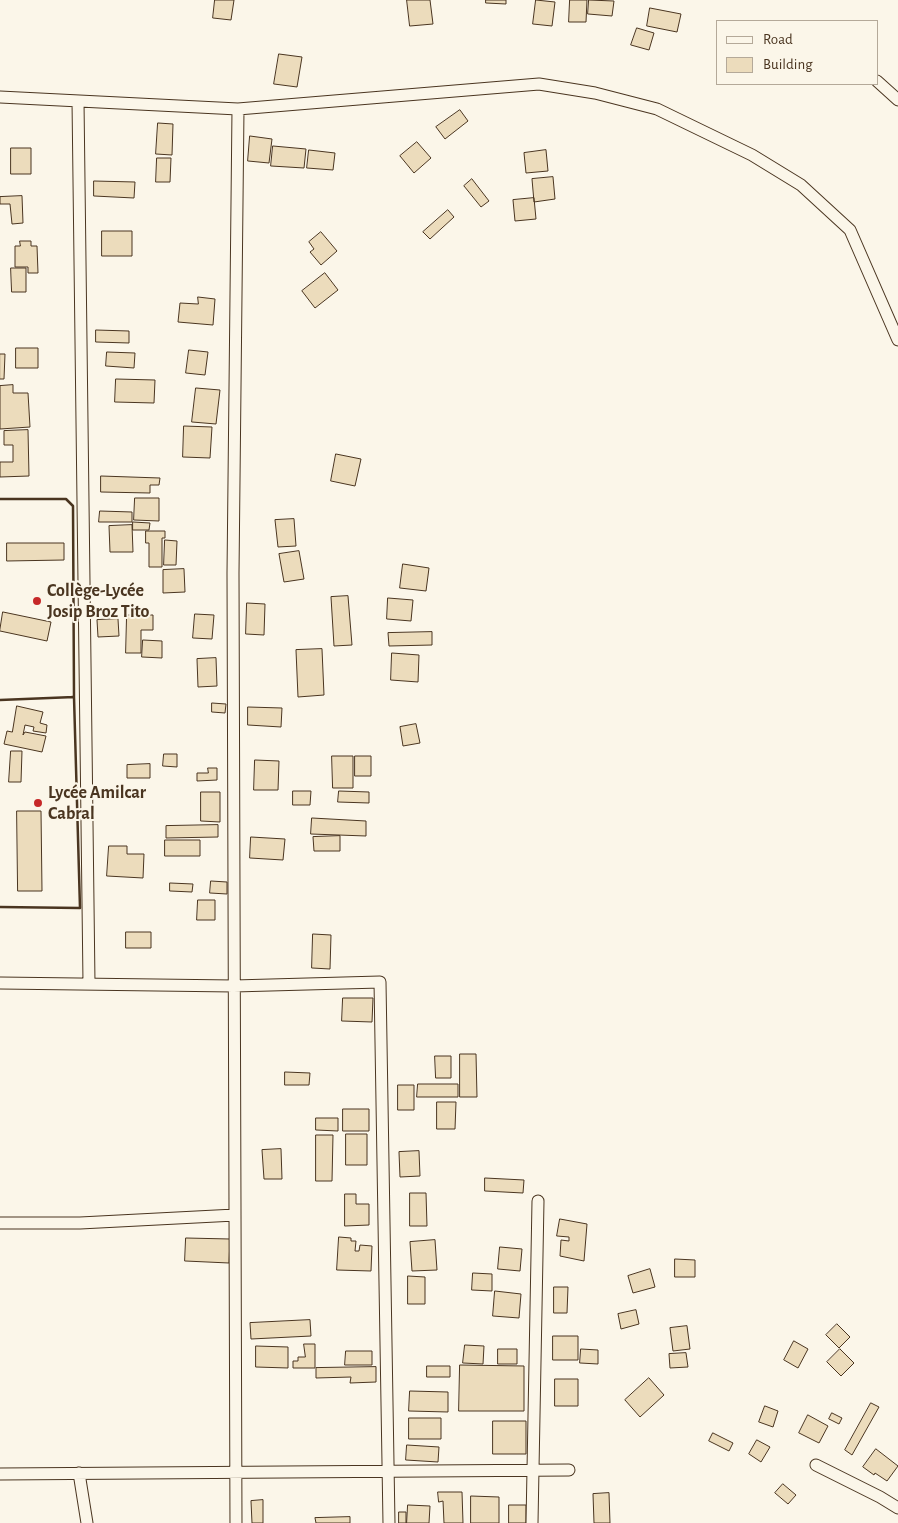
<!DOCTYPE html>
<html>
<head>
<meta charset="utf-8">
<style>
	body { margin:0 }
	#map { position:relative; width:898px; height:1523px; overflow:hidden; background:#fbf6e9; font-family:"Alegreya Sans",sans-serif }
	canvas { display:block }
	.legend { position:absolute; left:716px; top:20px; width:162px; height:65px; box-sizing:border-box; background:#fbf6e9; border:1px solid #b4a999; margin:0; padding:6px 9px; list-style:none; font-size:15px; color:#4a3520 }
	.legend li { display:flex; align-items:center; gap:10px; height:25px }
	.legend b { width:25px; border:1px solid #b4a999 }
</style>
</head>
<body>
<div id="map">
<canvas width="898" height="1523"></canvas>
<ul class="legend">
<li><b style="height:6px;background:#fbf6e9"></b>Road</li>
<li><b style="height:14px;background:#ecdcbc"></b>Building</li>
</ul>
</div>
<script>
const ctx = document.querySelector('canvas').getContext('2d');
ctx.lineJoin = 'round';
function fill(path, color) { ctx.fillStyle = color; ctx.fill(path, 'evenodd'); }
function stroke(path, color, width, dash) { ctx.strokeStyle = color; ctx.lineWidth = width; ctx.lineCap = dash ? 'butt' : 'round'; ctx.setLineDash(dash || []); ctx.stroke(path); }
function label(font, color, halo, rows, align = 'center') {
  ctx.font = font + ' "Alegreya Sans",sans-serif'; ctx.lineWidth = 4; ctx.setLineDash([]); ctx.textBaseline = 'middle'; ctx.strokeStyle = halo; ctx.fillStyle = color; for (const [text, x, y, turn = 0] of rows) {
    ctx.save(); ctx.translate(x, y); ctx.rotate((+turn || 0) * Math.PI / 180); ctx.textAlign = isNaN(turn) ? turn : align; if (halo) ctx.strokeText(text, 0, 0); ctx.fillText(text, 0, 0); ctx.restore();
  }
}
const building = new Path2D(`
	M215,0H234L231,20L213,18Z
	M407,0H430L433,24L410,26Z
	M486,0H506V4L486,3Z
	M536,0L555,2L552,26L533,24Z
	M570,0H587L586,22H569Z
	M589,0L614,1L612,16L588,14Z
	M650,8L681,14L677,32L647,26Z
	M637,28L654,33L649,50L631,45Z
	M279,54L302,57L297,87L274,84Z
	M460,110L468,121L445,139L436,127Z
	M158,123L173,124L172,155L156,154Z
	M250,136L272,139L269,163L248,161Z
	M417,142L431,158L414,173L400,156Z
	M273,146L306,149L304,168L271,166Z
	M11,148H31V174H11Z
	M309,150L335,153L333,170L307,168Z
	M546,150L548,171L526,173L524,153Z
	M157,158H171L170,182H156Z
	M553,177L555,199L534,202L532,179Z
	M472,179L489,201L481,207L464,186Z
	M94,181L135,182L134,198L94,196Z
	M22,196L23,223L12,224L10,204H0V197Z
	M534,198L536,219L515,221L513,200Z
	M448,210L454,217L430,239L423,232Z
	M102,231H132V256H102Z
	M321,232L337,251L321,265L310,252L314,249L309,242Z
	M20,241H31V246H37L38,273H28V267H15V246H20Z
	M11,268H26V292H12Z
	M325,273L338,290L315,308L302,291Z
	M198,297L215,299L213,325L178,322L180,303L198,304Z
	M96,330L129,331V343L96,342Z
	M16,348H38V368H16Z
	M189,350L208,352L205,375L186,373Z
	M107,352L135,353L134,368L106,366Z
	M0,354H5L4,379H0Z
	M116,379L155,380L154,403L115,402Z
	M13,385V393H28L30,427L0,429V386Z
	M196,388L220,390L216,424L192,422Z
	M184,426L212,427L210,458L183,457Z
	M28,430L29,476L0,477V462H13V445H4V431Z
	M336,454L361,459L355,486L331,481Z
	M101,476L160,478L159,485H150V493L101,492Z
	M135,498H159V521L134,520Z
	M100,511L132,512V522H99Z
	M294,519L296,546L278,547L275,520Z
	M133,522L150,523L149,530H133Z
	M132,525L133,552H110L109,526Z
	M146,531H165V538H162V567H149V543H146Z
	M165,540L177,541L176,565H164Z
	M7,543H64V560L7,561Z
	M299,551L304,579L284,582L279,554Z
	M403,564L429,568L426,591L400,588Z
	M184,569L185,592L163,593V570Z
	M348,596L352,645L334,646L331,597Z
	M388,598L413,600L411,621L387,619Z
	M247,603L265,604L264,635L246,634Z
	M3,612L51,622L47,641L0,631Z
	M195,614L214,615L212,639L193,638Z
	M127,615H153V630H141V653H126Z
	M118,619L119,636L98,637L97,620Z
	M432,632V645L389,646L388,633Z
	M143,640L162,641V658L142,657Z
	M322,649L324,695L298,697L296,650Z
	M392,653L419,655L418,682L391,680Z
	M216,658L217,686L198,687L197,659Z
	M212,703L226,704L225,713L212,712Z
	M17,706L43,712L40,723L47,725L46,733L33,731L34,727L25,725L23,735L25,732L46,736L42,752L4,744L7,731L12,732Z
	M248,707L282,708L281,727L248,725Z
	M416,724L420,743L403,746L400,727Z
	M11,751H22L21,782H9Z
	M164,754H177V767L163,766Z
	M332,756H353V788H333Z
	M355,756H371V776H355Z
	M255,760L279,761L278,790H254Z
	M150,764V778H127V765Z
	M208,768H217V780L197,781V773H208Z
	M293,791H311L310,805H293Z
	M339,791L369,792V803L338,802Z
	M201,792H220V822L201,821Z
	M17,811H41L42,891H18Z
	M312,818L366,821V836L311,834Z
	M218,825V837L166,838V826Z
	M340,836V851H314L313,837Z
	M251,837L285,839L283,860L250,858Z
	M165,840H200V856H165Z
	M109,846H127V854H144L143,878L107,876Z
	M211,881L227,882V894L210,893Z
	M170,883L193,884L192,892L170,891Z
	M198,900H215V920H197Z
	M126,932H151V948H126Z
	M313,934L331,935L330,969L312,968Z
	M343,998H373L372,1022L342,1021Z
	M460,1054H476L477,1097H460Z
	M435,1056H451V1078H436Z
	M285,1072L310,1073L309,1085H285Z
	M418,1084H458V1097H417Z
	M398,1085H414V1110H398Z
	M437,1102H456L455,1129H437Z
	M343,1109H369V1131H343Z
	M316,1118H338V1131L316,1130Z
	M346,1134H367V1165H346Z
	M316,1135H333L332,1181H316Z
	M281,1149L282,1179H264L262,1150Z
	M419,1151L420,1176L400,1177L399,1152Z
	M485,1178L524,1180L523,1193L485,1191Z
	M410,1193H426L427,1226H410Z
	M345,1194H356V1204H369V1225L345,1226Z
	M560,1219L587,1224L584,1261L560,1256L561,1240L569,1241V1237L557,1236Z
	M339,1237L351,1238V1241H356L355,1251H359L360,1245L372,1246L371,1271L337,1270Z
	M186,1238L230,1239L229,1263L185,1261Z
	M435,1240L437,1270L412,1271L410,1242Z
	M500,1247L522,1249L520,1271L498,1269Z
	M675,1259L695,1260V1277H675Z
	M650,1269L655,1287L633,1293L628,1276Z
	M473,1273L492,1274V1291L472,1290Z
	M408,1276L425,1277V1304H408Z
	M554,1287H568L567,1313H554Z
	M495,1291L521,1294L519,1318L493,1316Z
	M636,1310L639,1324L621,1329L618,1314Z
	M310,1320L311,1336L251,1339L250,1323Z
	M837,1324L850,1337L839,1348L826,1335Z
	M687,1326L690,1349L673,1351L670,1328Z
	M553,1336H578V1360H553Z
	M794,1341L808,1349L798,1368L784,1360Z
	M304,1344H315V1368H293V1361H298V1357H305Z
	M465,1345L484,1346L483,1364L463,1363Z
	M256,1346L288,1347V1368L256,1367Z
	M498,1349H517V1364H498Z
	M581,1349L598,1350V1364L580,1363Z
	M840,1349L854,1363L841,1376L827,1362Z
	M346,1351H372V1365H345Z
	M686,1353L688,1367L670,1368L669,1354Z
	M460,1365L524,1366V1411H459Z
	M427,1366H450V1377H427Z
	M376,1367V1382L350,1383L351,1377L316,1378V1368Z
	M649,1378L664,1395L640,1417L625,1400Z
	M555,1379H578V1406H555Z
	M410,1391L448,1392V1412L409,1411Z
	M871,1403L879,1407L852,1455L845,1450Z
	M765,1406L778,1411L773,1427L759,1422Z
	M832,1413L842,1418L839,1424L829,1419Z
	M808,1415L828,1426L819,1443L799,1433Z
	M409,1418H441V1439H409Z
	M493,1421H526V1454H493Z
	M713,1433L733,1443L729,1451L709,1441Z
	M757,1440L770,1447L761,1462L749,1454Z
	M407,1445L439,1447L438,1462L406,1460Z
	M876,1449L898,1466L887,1481L875,1473L874,1475L863,1467Z
	M783,1484L796,1495L788,1504L775,1493Z
	M438,1492H462L463,1523H444L443,1501L439,1502Z
	M609,1493L610,1523H594L593,1494Z
	M471,1496L499,1497V1523H471Z
	M263,1500V1523H252L251,1501Z
	M408,1505L430,1506L429,1523H407Z
	M509,1505H526V1523H509Z
	M399,1512H406V1523H399Z
	M350,1517V1523H316L315,1518Z`);
const minor = new Path2D(`
	M877,81L898,100
	M0,97L238,109L539,84L595,93L657,109L752,155L801,185L850,230L898,340
	M78,101L89,983
	M0,983L234,986L380,982L389,1523
	M0,1223H80L235,1215
	M816,1465L880,1497L898,1508
	M79,1473L87,1523
	M0,1474L569,1470
	M236,1523L233,573L238,109
	M532,1523L538,1201`);
const wall = new Path2D(`
	M0,499H66L73,506L74,697H72
	M0,700L74,697L80,908L0,907`);
const markers = [
	[37,601,5,"#c62828"],
	[38,803,5,"#c62828"]
];
const poiNames = [
	["Collège-Lycée",47,591],
	["Josip Broz Tito",47,612],
	["Lycée Amilcar",48,793],
	["Cabral",48,814]
];
fill(building, '#ecdcbc');
stroke(building, '#4a3520', 1);
stroke(minor, '#4a3520', 13);
stroke(minor, '#fbf6e9', 11);
stroke(wall, '#4a3520', 2.5);
for (const [x, y, r, color] of markers) { const dot = new Path2D(); dot.arc(x, y, r, 0, 2 * Math.PI); ctx.fillStyle = color; ctx.fill(dot); stroke(dot, '#fbf6e9', 2); }
label('bold 18px', '#4a3520', '#fbf6e9', poiNames, 'left');
</script>
</body>
</html>
